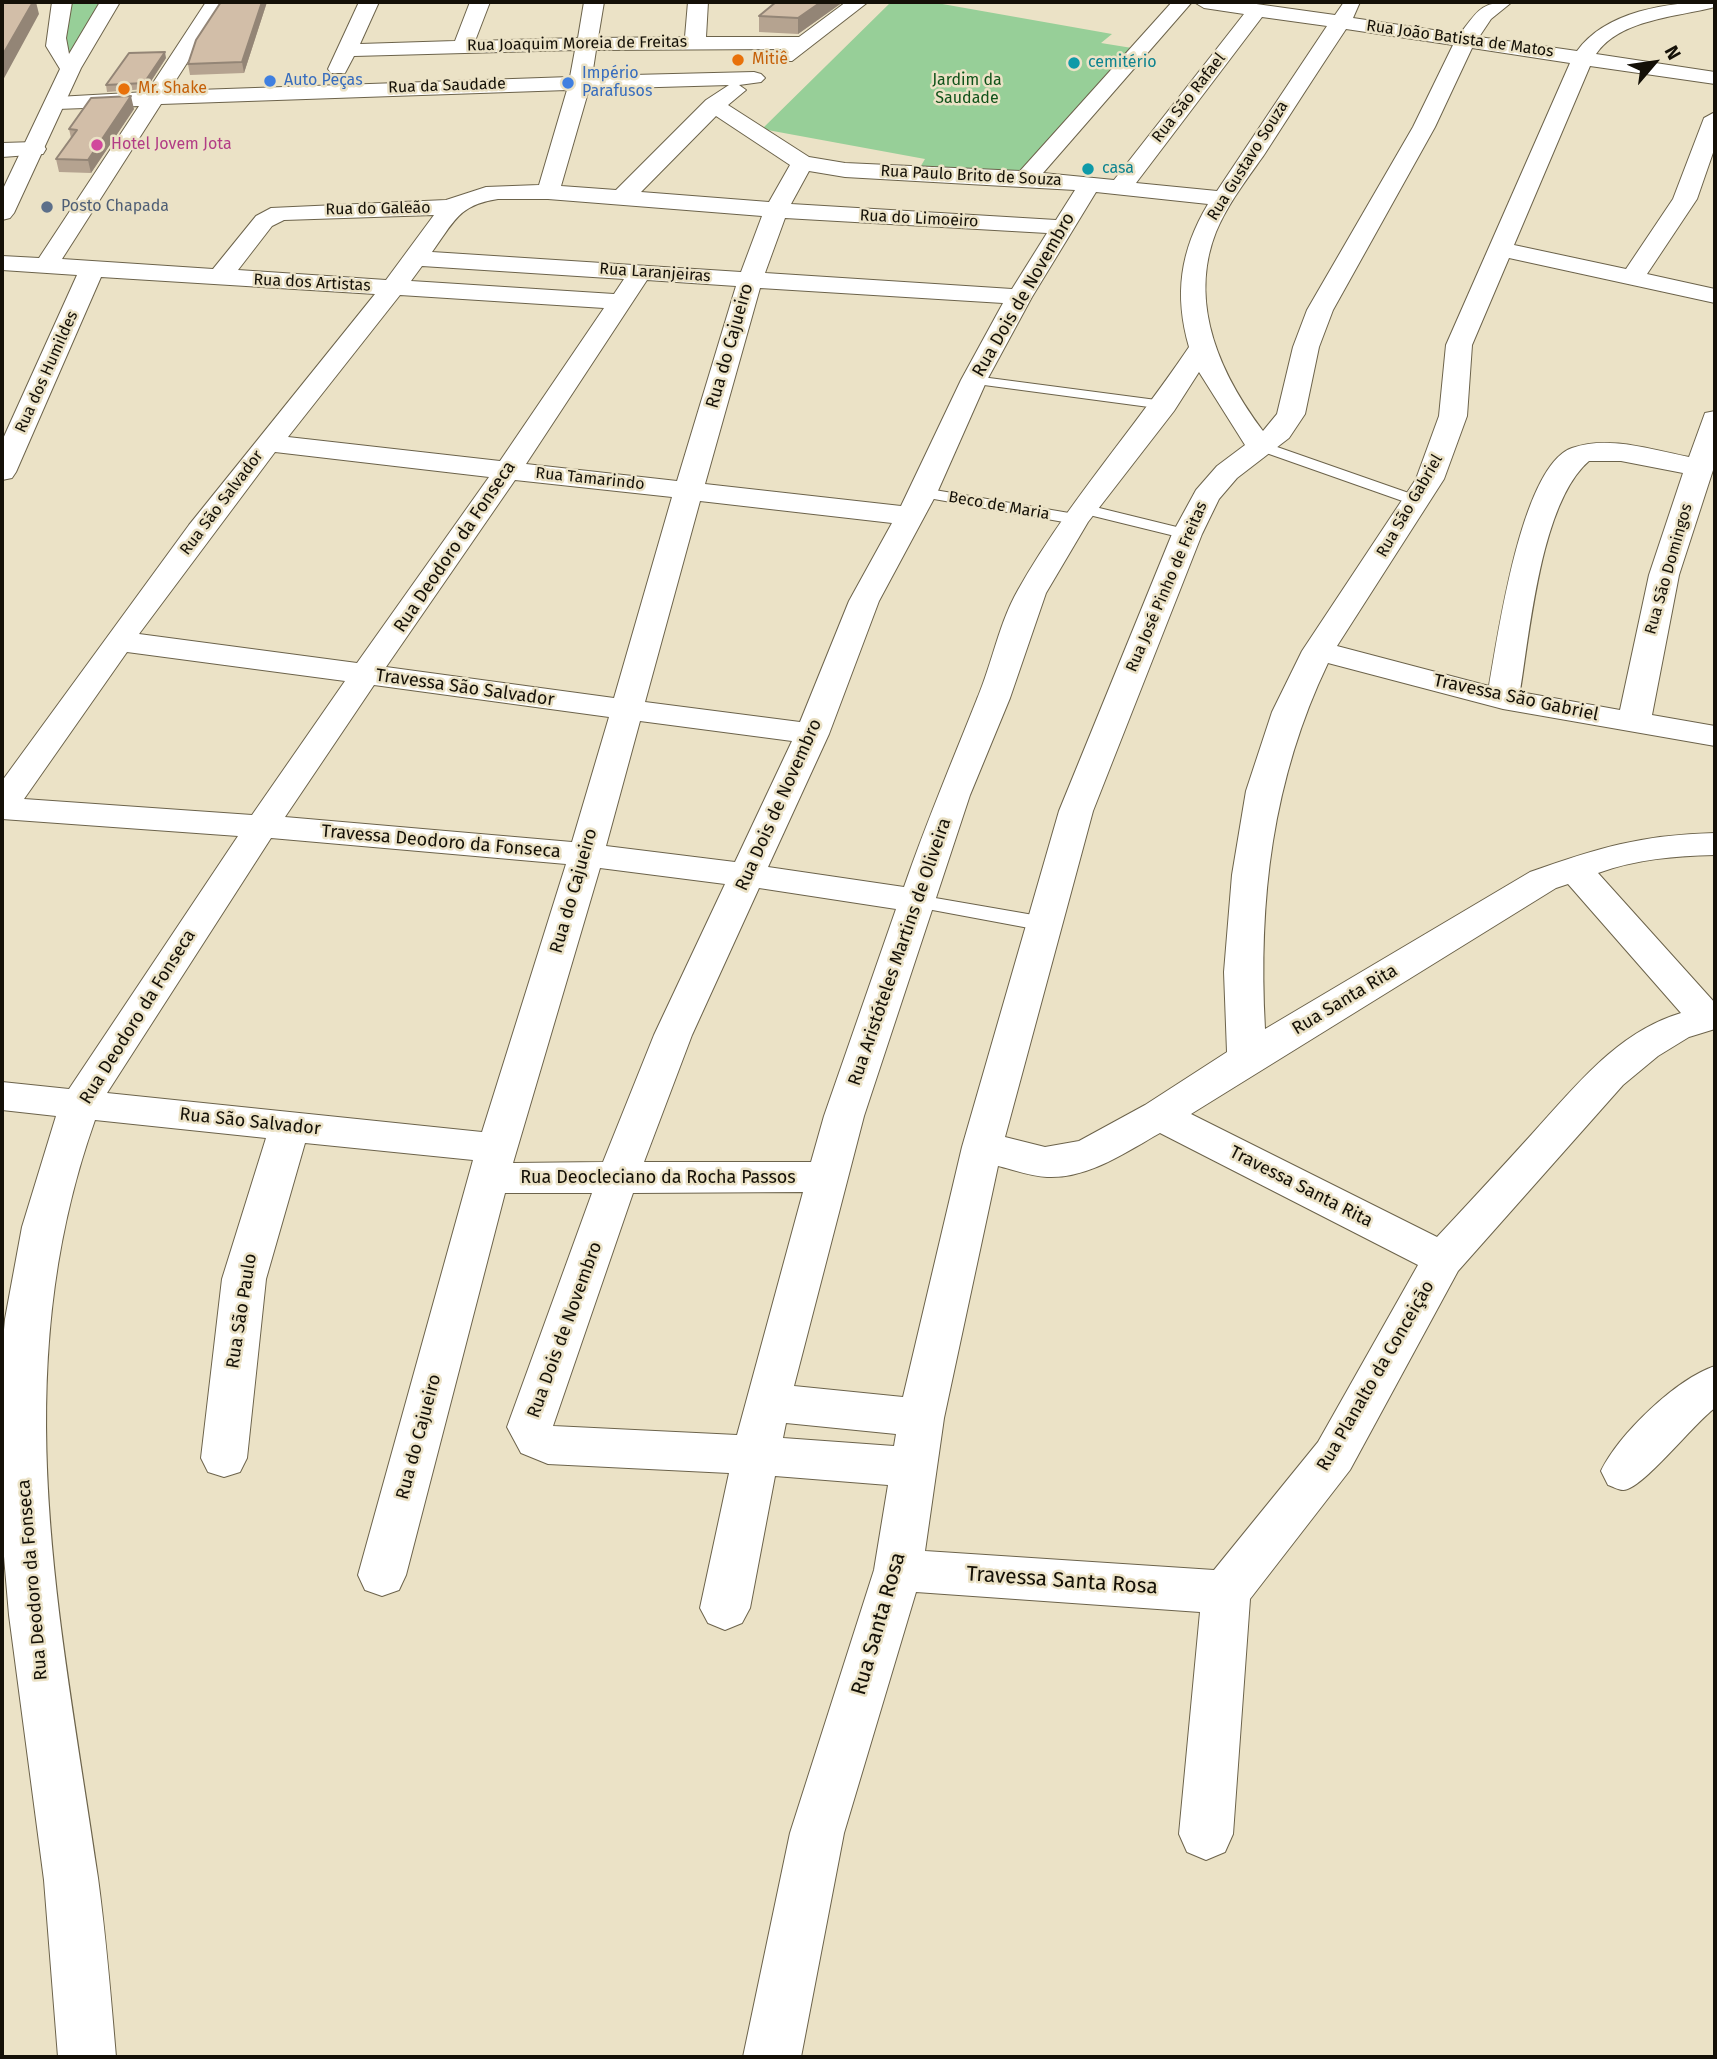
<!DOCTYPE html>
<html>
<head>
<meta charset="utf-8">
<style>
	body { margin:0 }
	#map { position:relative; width:1717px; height:2059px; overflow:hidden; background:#ebe2c6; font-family:"Fira Sans",sans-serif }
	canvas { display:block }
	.frame { position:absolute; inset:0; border:4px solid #141007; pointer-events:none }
	.north { position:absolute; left:1619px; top:28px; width:70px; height:70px; -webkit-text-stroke:5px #ebe2c6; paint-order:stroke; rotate:61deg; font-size:19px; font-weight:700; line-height:28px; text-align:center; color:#141007 }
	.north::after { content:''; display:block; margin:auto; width:24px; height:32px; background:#141007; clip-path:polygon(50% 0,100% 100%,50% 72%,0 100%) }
</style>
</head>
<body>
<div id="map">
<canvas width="1717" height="2059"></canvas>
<div class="frame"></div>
<div class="north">N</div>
</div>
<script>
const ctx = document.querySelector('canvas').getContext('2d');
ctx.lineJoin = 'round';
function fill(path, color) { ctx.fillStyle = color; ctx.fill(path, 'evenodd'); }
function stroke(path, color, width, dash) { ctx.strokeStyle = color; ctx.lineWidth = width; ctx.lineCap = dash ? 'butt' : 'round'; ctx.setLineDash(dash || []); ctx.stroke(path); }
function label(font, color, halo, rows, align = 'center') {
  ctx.font = font + ' "Fira Sans",sans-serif'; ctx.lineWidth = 5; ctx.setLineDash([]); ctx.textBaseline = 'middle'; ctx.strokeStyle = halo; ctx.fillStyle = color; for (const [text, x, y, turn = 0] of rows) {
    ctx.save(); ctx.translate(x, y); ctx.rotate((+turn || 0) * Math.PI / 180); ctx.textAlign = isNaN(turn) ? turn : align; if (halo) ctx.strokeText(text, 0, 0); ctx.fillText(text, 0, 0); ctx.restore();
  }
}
const green = new Path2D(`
	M69,2H100L75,51L63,52L61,49Z
	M891,2H931L1112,34L1101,43L1132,48L1021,172L919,169L925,159L762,129Z`);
const service = new Path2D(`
	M974,376L1164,401L1171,405L1164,409L969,383L967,380Z
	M1260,441L1423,498L1425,501L1423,504H1411L1255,449L1252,446Z
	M923,488L1075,514L1083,519L1075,524L917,496L915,493Z
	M1083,504L1193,531L1195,534L1187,539L1077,512V506Z
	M918,895L1045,917L1055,924L1045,931L911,906L908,901Z`);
const minor = new Path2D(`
	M206,2H226L169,91L570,77L575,50L354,56L345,73H331L328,69L359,2H379L360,44L455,41L470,2H490L475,41L578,38L584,2H604L598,38L685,37L688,2H708L706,37H799L846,2H868L792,61H778L775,57L782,49L596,50L592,76L754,72L761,74L765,78L761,82L739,85L746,90L728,105L809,157L845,163L1020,171L1172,2H1192L1043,173L1114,180L1244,14L1204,8L1194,2H1242L1335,15L1344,2H1360L1353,18L1460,34C1478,10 1481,2 1512,2L1491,19L1479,37L1577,51C1606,11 1668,2 1715,2V7C1677,17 1620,19 1596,54L1715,72V84L1590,66L1514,245L1626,269L1673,199L1704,118L1715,112V147L1697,199L1647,274L1715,289V303L1509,258L1472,345L1467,416L1444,479L1337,646L1489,686C1498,636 1521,466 1572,448C1609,435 1652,450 1689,457L1705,413L1715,411L1714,467L1679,575L1652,715L1715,726V746L1503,709L1328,663C1272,780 1258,901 1265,1029L1530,872C1598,848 1640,835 1715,833V855C1674,856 1637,859 1598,873L1715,1003V1029L1689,1037L1658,1056L1623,1085L1458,1271L1350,1470L1250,1599L1233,1834L1225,1852L1206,1860L1187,1852L1179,1834L1200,1612L916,1592L844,1833L801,2057H743L790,1833L874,1570L888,1485L775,1476L750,1608L742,1623L725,1630L708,1623L700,1608L729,1473L548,1464L521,1453L507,1427L592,1193H505L406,1575L399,1590L382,1596L365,1590L358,1575L473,1160L305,1143L266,1279L247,1458L240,1472L224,1477L208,1472L201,1458L222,1279L266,1138L95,1120C4,1376 61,1619 98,1878C106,1937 111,1997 116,2057H58L44,1880L9,1615L2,1533V1351L5,1319L22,1227L56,1116L2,1110V1082L69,1089L238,836L2,819V781L189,525L375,294L101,277L16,472L12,478L2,480V441L77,275L2,270V256L39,258L139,106L57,109L46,103L57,97L147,92ZM1262,17L1327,26L1217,191L1136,183ZM1346,29L1453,45L1413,127L1307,310L1293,347L1277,414L1263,431C1220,374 1188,303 1216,232C1227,205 1247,179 1264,155C1291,113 1318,71 1346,29ZM1472,48L1570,63L1446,345L1439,416L1416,479L1302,651L1272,712L1246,791L1232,875L1224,972L1227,1052L1145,1105L1079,1141L1045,1147L1005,1137L1093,811L1202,534L1219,499L1237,478L1289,438L1305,414L1319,347L1333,310L1435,127ZM729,85L706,100L616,190L561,186L589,89ZM567,90L539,185L486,187L446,200L271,208L256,216L213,269L62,259L161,104ZM716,116L790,165L769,202L641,192ZM809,171L845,177L1075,190L1056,220L791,204ZM1096,192L1208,204C1180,251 1174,295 1189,347C1134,429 1067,503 1018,590C999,623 992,664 977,699C952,762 926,823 904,887L768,867L829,734L879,601L937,493L987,380L1032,297ZM498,199H548L762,216L741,272L432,252C454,222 458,205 498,199ZM434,215L386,280L238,270L272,226L284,220ZM785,218L1047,233L1012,289L765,273ZM422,266L624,279L614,294L411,281ZM647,280L736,286L677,481L526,464ZM760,288L1003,303L961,380L901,506L705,484ZM400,295L604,308L500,461L288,437ZM1199,372L1245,445L1217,466L1196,490L1172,534L1059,811L962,1147L903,1397L794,1386L864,1116L970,795L1010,698L1046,593L1088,522L1174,411ZM275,452L489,477L357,663L139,634ZM1589,461H1621L1683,473L1649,575L1620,710L1520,692C1530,631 1541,502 1589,461ZM515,480L672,497L614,698L386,667ZM700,501L892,523L849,601L800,722L645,702ZM127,652L345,681L252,815L24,799ZM374,685L609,717L572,842L285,817ZM640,721L792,741L735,862L606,846ZM271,838L566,864L482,1132L107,1093ZM600,868L725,884L654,1035L603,1162L513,1163ZM1568,884L1681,1013C1617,1032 1575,1087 1532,1134C1501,1168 1469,1203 1437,1237L1191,1114L1556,888ZM759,888L896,909L824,1116L811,1162H644L692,1035ZM1160,1133L1418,1265L1318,1442L1214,1570L925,1551L944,1418L998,1166C1014,1170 1031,1176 1047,1177C1088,1179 1126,1152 1160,1133ZM803,1192L737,1435L553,1426L633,1193ZM786,1423L896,1434L894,1446L783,1438Z
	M35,142L43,144L46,149L43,154L2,157V143Z
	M1715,1366V1408C1694,1423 1641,1491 1623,1490C1618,1490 1612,1486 1608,1485L1601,1471C1619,1434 1676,1379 1715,1366Z`);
const tertiary = new Path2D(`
	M52,2H72L66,38L69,54L100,2H120L81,68L14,213L10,218L2,220V191L60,69L46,46Z`);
const wall = new Path2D(`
	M267,2L244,73L190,75L188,64Z
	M776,2H843L798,34L759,32V16Z
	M166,58L146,89L107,92L106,85Z
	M134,109L91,173L59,172L56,159L71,138L69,129Z`);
const shadedWall = new Path2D(`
	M33,2H36L39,14L2,82V56Z
	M262,2H267L244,73L242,62Z
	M821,2H843L798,34V18Z
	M165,52L166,58L146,89L144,83Z
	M131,96L134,109L91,173L88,160Z`);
const building = new Path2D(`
	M2,2H33L2,56Z
	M221,2H262L242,62L188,64L196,40Z
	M776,2H821L798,18L759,16Z
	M165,52L144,83L106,85L129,53Z
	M131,96L88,160L56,159L77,130L69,129L91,98Z`);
const markers = [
	[738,60,7,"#e8710a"],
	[1074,63,7,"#0f9aa8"],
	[270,81,7,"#3f7fe0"],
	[568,83,7,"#3f7fe0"],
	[124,89,7,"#e8710a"],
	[97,145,7,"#d1479c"],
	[1088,169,7,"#0f9aa8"],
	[47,207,7,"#5c6f8a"]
];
const farStreetnames = [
	["Rua João Batista de Matos",1460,39,8],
	["Rua Joaquim Moreia de Freitas",577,44,-1],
	["Rua da Saudade",447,86,-2],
	["Rua São Rafael",1189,98,-52],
	["Rua Gustavo Souza",1248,161,-58],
	["Rua Paulo Brito de Souza",971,176,3],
	["Rua do Galeão",378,209,-1],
	["Rua do Limoeiro",919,219,3],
	["Rua Laranjeiras",655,273,4],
	["Rua dos Artistas",312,283,3],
	["Rua dos Humildes",47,372,-66],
	["Rua Tamarindo",590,479,6],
	["Rua São Salvador",222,503,-53],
	["Beco de Maria",999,506,10],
	["Rua São Gabriel",1410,506,-60],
	["Rua São Domingos",1669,569,-74],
	["Rua José Pinho de Freitas",1167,587,-67]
];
const farFoodnames = [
	["Mitiê",752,60],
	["Mr. Shake",138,89]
];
const farCulturenames = [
	["cemitério",1088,63],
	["casa",1102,169]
];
const farShopnames = [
	["Império",582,74],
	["Parafusos",582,92],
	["Auto Peças",284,81]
];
const farParknames = [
	["Jardim da",967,81],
	["Saudade",967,99]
];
const farHotelnames = [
	["Hotel Jovem Jota",111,145]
];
const farServicenames = [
	["Posto Chapada",61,207]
];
const streetNames = [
	["Rua Dois de Novembro",1024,295,-60],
	["Rua do Cajueiro",730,346,-74],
	["Rua Deodoro da Fonseca",455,547,-56],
	["Travessa São Salvador",465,688,8],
	["Travessa São Gabriel",1516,698,12],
	["Rua Dois de Novembro",779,805,-66],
	["Travessa Deodoro da Fonseca",441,842,5],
	["Rua do Cajueiro",574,891,-74],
	["Rua Aristóteles Martins de Oliveira",900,952,-71],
	["Rua Santa Rita",1345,1000,-31],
	["Rua Deodoro da Fonseca",138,1017,-58],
	["Rua São Salvador",250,1122,6],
	["Rua Deocleciano da Rocha Passos",658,1178],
	["Travessa Santa Rita",1301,1187,27],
	["Rua São Paulo",242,1311,-81],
	["Rua Dois de Novembro",565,1330,-70],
	["Rua Planalto da Conceição",1376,1376,-60],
	["Rua do Cajueiro",419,1437,-75],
	["Rua Deodoro da Fonseca",33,1580,-95]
];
const nearStreetnames = [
	["Travessa Santa Rosa",1062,1581,4],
	["Rua Santa Rosa",879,1624,-74]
];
fill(green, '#97cf98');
stroke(service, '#6c634b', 2);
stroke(minor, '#6c634b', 2);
stroke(tertiary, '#6c634b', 2);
fill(service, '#fff');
fill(minor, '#fff');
fill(tertiary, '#fff');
fill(wall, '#b5a390');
fill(shadedWall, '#938576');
fill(building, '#d2bea8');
stroke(building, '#938576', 2);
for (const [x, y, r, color] of markers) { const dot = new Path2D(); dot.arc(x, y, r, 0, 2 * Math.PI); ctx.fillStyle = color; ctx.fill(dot); stroke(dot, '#ebe2c6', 2.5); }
label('16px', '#141007', '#ebe2c6', farStreetnames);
label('16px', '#c56008', '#ebe2c6', farFoodnames, 'left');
label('16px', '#0d838f', '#ebe2c6', farCulturenames, 'left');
label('16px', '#366cbe', '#ebe2c6', farShopnames, 'left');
label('16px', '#0f5219', '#ebe2c6', farParknames);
label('16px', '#b23c85', '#ebe2c6', farHotelnames, 'left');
label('16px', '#4e5e75', '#ebe2c6', farServicenames, 'left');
label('18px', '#141007', '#ebe2c6', streetNames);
label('21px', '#141007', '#ebe2c6', nearStreetnames);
</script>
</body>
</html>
